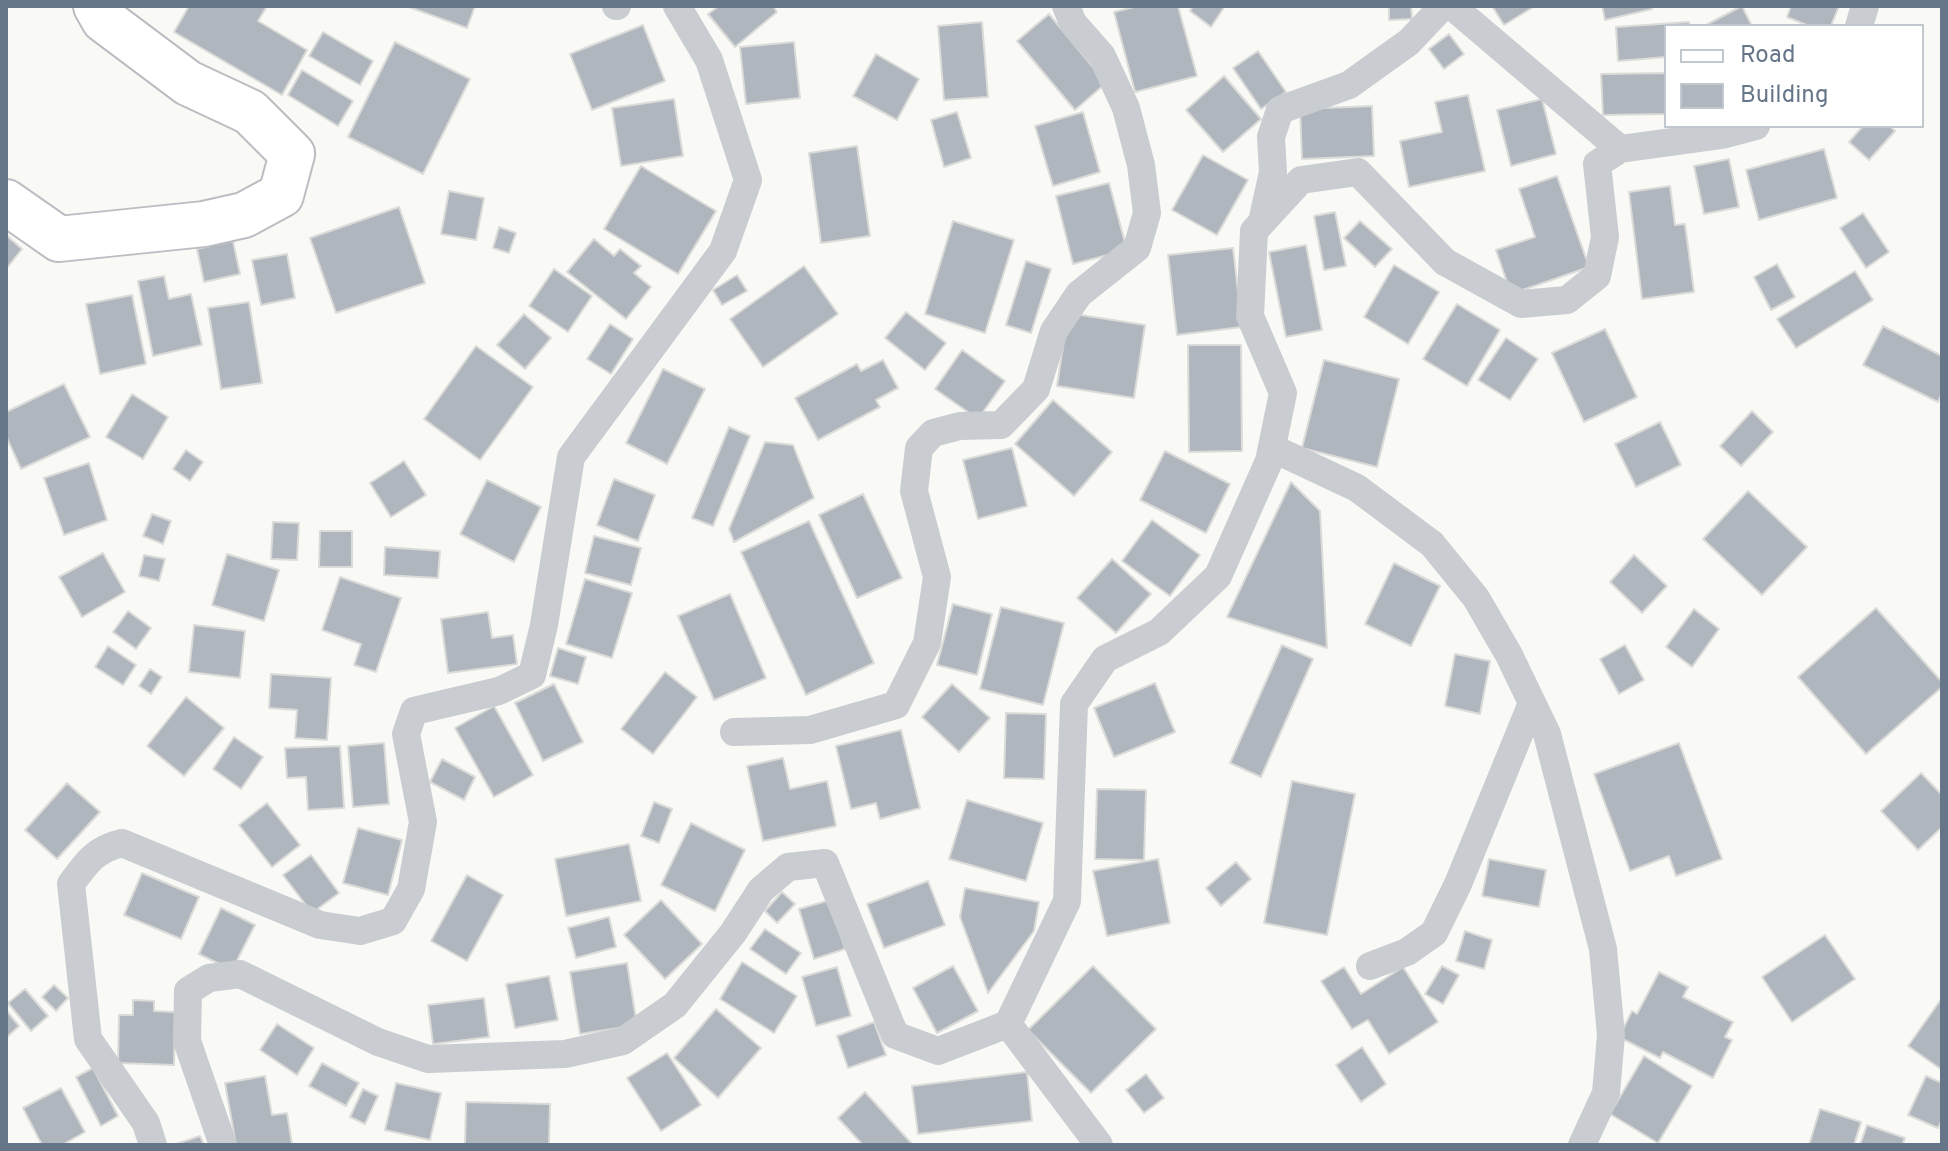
<!DOCTYPE html>
<html>
<head>
<meta charset="utf-8">
<style>
	body { margin:0 }
	#map { position:relative; width:1948px; height:1151px; overflow:hidden; background:#f9f9f6; font-family:Overpass,sans-serif }
	canvas { display:block }
	.frame { position:absolute; inset:0; border:8px solid #677588; pointer-events:none }
	.legend { position:absolute; left:1664px; top:24px; width:260px; height:104px; box-sizing:border-box; background:#fff; border:2px solid #c2c8cf; margin:0; padding:10px 14px; list-style:none; font-size:24px; color:#677588 }
	.legend li { display:flex; align-items:center; gap:16px; height:40px }
	.legend b { width:40px; border:2px solid #c2c8cf }
</style>
</head>
<body>
<div id="map">
<canvas width="1948" height="1151"></canvas>
<div class="frame"></div>
<ul class="legend">
<li><b style="height:10px;background:#fff"></b>Road</li>
<li><b style="height:22px;background:#b0b6bd"></b>Building</li>
</ul>
</div>
<script>
const ctx = document.querySelector('canvas').getContext('2d');
ctx.lineJoin = 'round';
function fill(path, color) { ctx.fillStyle = color; ctx.fill(path, 'evenodd'); }
function stroke(path, color, width, dash) { ctx.strokeStyle = color; ctx.lineWidth = width; ctx.lineCap = dash ? 'butt' : 'round'; ctx.setLineDash(dash || []); ctx.stroke(path); }
const building = new Path2D(`
	M189,6H267L258,21L307,50L282,95L174,32Z
	M406,6H475L467,28Z
	M719,6H773L777,12L735,47L708,14Z
	M1138,6H1178L1197,76L1135,92L1114,12Z
	M1193,6H1225L1211,27L1190,11Z
	M1389,6H1411L1412,19L1389,20Z
	M1492,6H1535L1504,25Z
	M1602,6H1651L1652,9L1605,20Z
	M1742,6L1752,26H1704Z
	M1791,6H1839L1831,26H1809L1787,17Z
	M1049,14L1106,83L1075,110L1017,41Z
	M982,22L988,97L944,100L938,26Z
	M1689,22L1690,26H1666V57L1618,61L1616,27Z
	M643,25L665,81L592,110L570,54Z
	M323,32L373,61L360,85L309,56Z
	M1449,34L1464,54L1444,69L1429,49Z
	M395,42L470,79L423,174L348,137Z
	M794,42L800,98L746,104L740,47Z
	M1258,51L1286,92L1261,109L1233,68Z
	M876,54L919,79L897,120L853,96Z
	M302,70L353,101L338,126L288,95Z
	M1666,73V114L1603,115L1601,74Z
	M1224,76L1261,119L1223,152L1186,110Z
	M1468,95L1485,171L1409,187L1400,141L1442,132L1435,102Z
	M674,99L683,156L621,166L612,108Z
	M1542,99L1556,154L1511,166L1497,110Z
	M1372,106L1374,156L1302,159L1300,109Z
	M957,112L971,158L944,167L931,120Z
	M1083,112L1100,172L1053,186L1035,126Z
	M1863,126H1890L1895,131L1869,160L1849,142Z
	M857,146L870,236L821,243L809,153Z
	M1824,149L1837,198L1759,220L1746,170Z
	M1203,155L1248,180L1217,235L1172,210Z
	M1729,159L1739,207L1704,214L1694,166Z
	M641,166L716,211L678,274L604,229Z
	M1557,176L1589,267L1511,294L1496,250L1535,237L1519,189Z
	M1109,183L1127,250L1073,264L1056,196Z
	M1670,186L1675,225L1685,224L1694,292L1642,299L1629,192Z
	M449,191L484,198L476,240L441,234Z
	M399,207L425,283L336,313L310,238Z
	M1335,212L1346,266L1324,270L1314,216Z
	M1863,213L1889,252L1866,268L1840,228Z
	M953,221L1014,240L985,333L925,314Z
	M1360,221L1392,249L1375,267L1344,238Z
	M499,227L516,233L509,253L493,248Z
	M6,235L22,249L6,269Z
	M594,239L614,256L620,249L641,266L634,273L651,287L626,319L567,272Z
	M233,241L240,274L204,282L197,249Z
	M1306,245L1322,330L1286,337L1269,252Z
	M1233,248L1242,327L1177,335L1168,255Z
	M287,254L295,298L261,305L252,260Z
	M1026,261L1051,269L1031,333L1006,325Z
	M1777,264L1795,297L1771,310L1754,277Z
	M1394,265L1439,292L1408,344L1364,317Z
	M804,266L838,314L763,367L730,319Z
	M554,269L592,296L568,332L529,306Z
	M1855,271L1873,300L1796,348L1777,319Z
	M737,275L747,291L722,305L713,290Z
	M164,276L169,299L191,294L202,345L153,356L138,281Z
	M132,295L146,364L100,374L86,304Z
	M249,302L262,383L221,389L208,308Z
	M1457,304L1500,330L1467,386L1423,359Z
	M906,312L946,343L925,370L885,338Z
	M1068,313L1145,325L1134,398L1057,386Z
	M524,314L551,338L525,369L497,345Z
	M610,324L633,339L611,374L587,359Z
	M1883,326L1942,356V393L1938,402L1863,365Z
	M1605,329L1637,397L1584,422L1552,353Z
	M1506,338L1538,359L1510,400L1478,380Z
	M1188,345H1241L1242,451L1189,452Z
	M476,346L533,387L480,460L424,419Z
	M962,350L1005,381L978,419L935,389Z
	M883,360L898,388L876,400L880,407L818,440L795,398L857,364L861,371Z
	M1324,360L1399,379L1377,467L1302,448Z
	M663,369L705,389L667,464L626,443Z
	M64,384L90,437L21,469L6,436V412Z
	M132,394L168,417L143,459L106,437Z
	M1053,400L1112,452L1074,496L1015,444Z
	M1752,411L1773,432L1741,466L1720,446Z
	M1660,422L1681,465L1636,487L1615,444Z
	M729,427L750,436L713,526L692,518Z
	M765,442L793,445L814,498L734,542L729,529Z
	M1012,448L1027,506L978,519L963,460Z
	M186,450L203,462L190,481L173,469Z
	M1165,451L1230,484L1206,533L1140,500Z
	M404,461L426,495L391,517L370,483Z
	M89,463L107,520L64,535L44,478Z
	M614,479L655,495L638,541L597,525Z
	M487,480L541,507L514,562L460,534Z
	M1291,482L1320,511L1327,648L1227,617Z
	M1748,491L1807,547L1762,595L1703,539Z
	M863,494L902,578L857,598L819,515Z
	M152,514L171,521L163,544L143,536Z
	M1152,520L1200,555L1170,596L1122,561Z
	M809,521L874,663L806,695L741,552Z
	M273,522L299,523L297,560L271,559Z
	M320,531H352V567H319Z
	M594,536L641,548L631,585L585,573Z
	M385,547L440,551L438,578L384,575Z
	M103,553L125,592L82,617L59,577Z
	M227,554L279,570L264,621L212,605Z
	M144,555L165,559L159,581L139,576Z
	M1634,555L1667,586L1642,613L1610,582Z
	M1112,559L1151,594L1116,633L1077,598Z
	M1394,563L1440,586L1411,646L1365,624Z
	M340,577L401,598L376,672L354,665L361,644L322,630Z
	M585,579L632,593L612,658L566,644Z
	M730,594L766,678L714,700L678,616Z
	M953,604L992,614L977,675L937,665Z
	M1001,607L1064,623L1043,705L980,689Z
	M1876,608L1942,682V687L1866,754L1798,677Z
	M1694,609L1719,629L1692,667L1666,647Z
	M128,611L151,628L136,649L113,632Z
	M488,612L492,638L513,635L517,664L448,673L441,619Z
	M194,625L245,631L240,678L189,672Z
	M1282,645L1313,659L1261,777L1230,763Z
	M1625,645L1644,680L1619,694L1600,659Z
	M108,646L136,665L123,685L95,667Z
	M558,648L586,657L578,684L550,676Z
	M1455,654L1490,661L1480,714L1445,706Z
	M150,669L162,677L151,694L139,686Z
	M665,672L697,697L653,754L621,729Z
	M271,674L331,678L327,740L295,738L297,710L269,708Z
	M1155,683L1175,732L1114,757L1094,708Z
	M554,684L583,742L543,761L515,703Z
	M952,684L990,718L959,752L922,717Z
	M186,697L224,728L184,776L147,746Z
	M494,706L533,775L494,797L455,728Z
	M1006,713L1046,714L1044,779L1004,778Z
	M901,730L920,808L880,819L876,803L851,809L836,746Z
	M234,737L263,757L241,789L213,769Z
	M384,743L389,804L353,807L348,746Z
	M1679,743L1722,859L1676,876L1669,856L1630,871L1594,774Z
	M340,746L344,808L308,810L306,777L287,778L285,748Z
	M783,758L790,789L827,781L836,826L763,841L747,766Z
	M442,759L475,777L464,800L430,782Z
	M1921,773L1942,795V827L1918,850L1881,811Z
	M1292,781L1355,794L1327,935L1264,923Z
	M67,783L100,812L57,859L25,830Z
	M1097,789L1146,790L1144,860L1095,859Z
	M967,800L1043,823L1026,881L949,859Z
	M654,802L672,809L659,843L641,836Z
	M267,803L300,845L272,867L239,825Z
	M691,823L745,850L715,911L661,885Z
	M358,828L402,840L388,895L343,883Z
	M629,844L641,901L566,916L555,859Z
	M311,855L339,893L312,913L283,875Z
	M1158,859L1170,923L1107,936L1093,871Z
	M1489,859L1546,870L1539,907L1482,896Z
	M1236,862L1251,879L1221,906L1206,888Z
	M142,873L199,897L181,939L124,915Z
	M467,875L503,895L467,961L431,941Z
	M928,881L945,925L884,948L867,904Z
	M965,888L1039,902L1034,931L988,993L960,917Z
	M782,892L795,904L777,923L765,911Z
	M661,900L702,944L665,979L624,935Z
	M830,900L845,949L814,959L799,909Z
	M221,908L255,925L232,970L199,954Z
	M609,917L616,947L576,958L568,928Z
	M765,929L801,953L786,974L750,949Z
	M1465,931L1492,940L1484,969L1456,961Z
	M1825,935L1855,979L1792,1022L1762,977Z
	M742,962L797,996L774,1033L720,999Z
	M627,963L637,1025L580,1034L570,972Z
	M953,966L978,1011L937,1033L913,988Z
	M1093,966L1156,1029L1091,1093L1028,1030Z
	M1442,966L1459,975L1443,1004L1425,994Z
	M837,967L851,1016L816,1026L802,977Z
	M1344,967L1361,994L1403,967L1438,1022L1389,1054L1368,1020L1352,1029L1321,981Z
	M1659,972L1688,987L1683,997L1733,1022L1725,1037L1732,1040L1713,1078L1663,1052L1660,1058L1619,1037L1632,1011L1637,1014Z
	M549,976L558,1020L515,1028L506,984Z
	M54,985L68,998L56,1011L42,997Z
	M25,989L48,1016L31,1031L8,1003Z
	M484,998L489,1037L433,1044L428,1005Z
	M1942,998V1070L1908,1046Z
	M133,1000L154,1001V1011L175,1012L174,1065L118,1063L119,1015H133Z
	M716,1009L761,1048L718,1098L674,1058Z
	M6,1010L19,1026L6,1038Z
	M874,1022L886,1055L848,1068L837,1036Z
	M277,1024L314,1048L297,1075L260,1050Z
	M1362,1047L1386,1084L1361,1102L1336,1065Z
	M667,1053L701,1105L661,1131L627,1078Z
	M1644,1056L1692,1086L1658,1143L1610,1114Z
	M322,1063L359,1083L346,1106L309,1086Z
	M93,1068L118,1116L101,1126L76,1077Z
	M1027,1072L1032,1121L918,1134L912,1086Z
	M1146,1074L1164,1098L1144,1113L1126,1090Z
	M265,1076L272,1115L287,1113L292,1144L236,1145L225,1083Z
	M1926,1076L1942,1083V1120L1938,1128L1908,1115Z
	M396,1083L441,1093L430,1140L385,1130Z
	M61,1088L85,1132L62,1145H42L23,1108Z
	M363,1089L378,1096L365,1124L350,1117Z
	M865,1092L912,1144L911,1145H863L838,1118Z
	M466,1102L550,1104L549,1145H465Z
	M1820,1109L1861,1122L1854,1145H1809Z
	M1867,1125L1905,1138L1902,1145H1860Z
	M200,1136L204,1145H173Z`);
const minor = new Path2D(`
	M616,6H617
	M1452,6L1620,149
	M1859,26L1865,6
	M1262,222L1273,172L1271,137L1280,110L1349,85L1409,42L1443,6
	M1272,448L1357,488L1432,544L1476,598L1509,655L1547,734L1603,949L1611,1035L1606,1093L1582,1145
	M734,732L810,730L896,705L927,643L937,577L914,491L919,448L933,433L960,426L1001,425L1036,389L1054,331L1079,294L1137,248L1147,213L1141,165L1126,108L1102,56L1073,23L1066,6
	M1370,966L1407,952L1434,933L1458,884L1532,703
	M1008,1024L1099,1145
	M153,1145L146,1123L88,1039L71,884C87,862 96,849 122,843L320,925L360,931L393,921L411,889L423,822L406,734L414,711L499,691L532,675L544,625L571,457L723,251L748,180L709,60L677,6
	M223,1145L187,1041L188,991L209,978L240,974L378,1042L428,1059L565,1054L623,1041L675,1005L733,933L761,890L788,867L825,863L895,1035L938,1051L1008,1024L1067,901L1074,704L1105,659L1159,632L1218,576L1269,461L1283,393L1250,316L1254,231L1301,180L1358,172L1445,262L1521,304L1567,300L1597,276L1605,237L1597,164L1620,149L1722,135L1756,126`);
const primary = new Path2D(`
	M6,202L59,239L204,224L244,215L281,195L292,154L250,112L188,83L104,20L96,6`);
fill(building, '#b0b6bd');
stroke(building, '#dbdbd9', 2);
stroke(primary, '#babdc2', 48);
stroke(minor, '#c9ccd0', 28);
stroke(primary, '#fff', 44);
</script>
</body>
</html>
